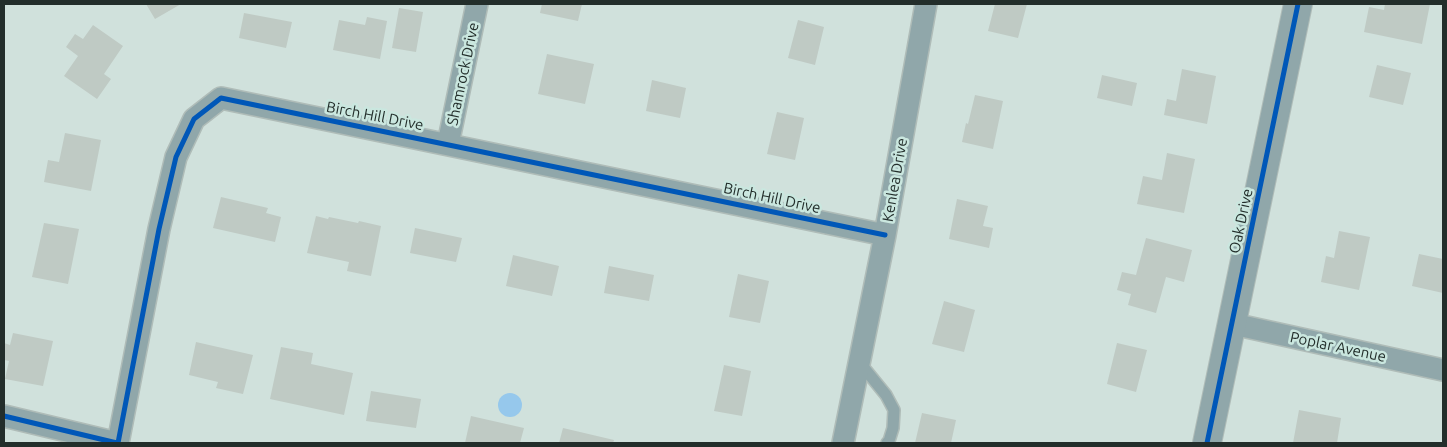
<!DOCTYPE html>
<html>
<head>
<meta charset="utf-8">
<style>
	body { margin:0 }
	#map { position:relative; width:1447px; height:447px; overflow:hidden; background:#d0e1dc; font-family:Ubuntu,sans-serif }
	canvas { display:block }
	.frame { position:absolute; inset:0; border:5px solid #232e2b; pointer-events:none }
</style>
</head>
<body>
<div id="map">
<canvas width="1447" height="447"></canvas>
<div class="frame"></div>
</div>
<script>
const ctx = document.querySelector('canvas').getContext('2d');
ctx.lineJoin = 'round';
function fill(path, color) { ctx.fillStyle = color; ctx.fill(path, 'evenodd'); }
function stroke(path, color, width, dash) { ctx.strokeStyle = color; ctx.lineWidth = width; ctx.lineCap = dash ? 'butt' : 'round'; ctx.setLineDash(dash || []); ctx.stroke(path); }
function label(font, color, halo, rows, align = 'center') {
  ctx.font = font + ' Ubuntu,sans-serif'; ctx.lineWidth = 5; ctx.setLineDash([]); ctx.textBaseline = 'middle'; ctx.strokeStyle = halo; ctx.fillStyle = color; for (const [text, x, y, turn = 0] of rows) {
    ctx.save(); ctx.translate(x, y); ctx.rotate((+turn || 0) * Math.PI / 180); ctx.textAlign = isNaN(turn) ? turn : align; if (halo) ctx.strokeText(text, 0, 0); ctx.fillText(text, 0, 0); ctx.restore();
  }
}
const water = new Path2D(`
	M498 405a12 12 0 1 1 24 0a12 12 0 1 1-24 0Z`);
const building = new Path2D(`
	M146,4H181L155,19Z
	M542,4H582L578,21L540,13Z
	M995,4H1027L1018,38L988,31Z
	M1385,4H1430L1422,44L1364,32L1369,7L1384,10Z
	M399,8L423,12L416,52L392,48Z
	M244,13L292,22L286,48L239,38Z
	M367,17L387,21L380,59L333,50L339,20L365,25Z
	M798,20L824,27L815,65L788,58Z
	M93,25L123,46L104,74L111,79L97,99L64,76L78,56L66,47L75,34L83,39Z
	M547,54L594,64L585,104L538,94Z
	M1377,65L1411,73L1403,105L1369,97Z
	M1182,69L1216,76L1207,124L1164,115L1167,99L1176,101Z
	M1102,75L1137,83L1132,106L1097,98Z
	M652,80L686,88L680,118L646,111Z
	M975,95L1003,101L993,149L962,142L966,123L968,124Z
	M777,112L804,118L795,160L767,154Z
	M65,133L101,140L91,191L44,182L48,160L59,162Z
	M1167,153L1195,159L1184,213L1137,204L1143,176L1162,180Z
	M221,197L268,208L266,213L281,217L275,242L213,228Z
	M957,199L988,206L983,226L993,228L989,248L949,239Z
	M316,216L328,219L329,217L358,223L359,221L381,226L371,276L347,271L349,262L307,253Z
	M44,223L79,229L68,284L32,277Z
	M415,228L462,238L456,262L410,253Z
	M1339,231L1370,237L1359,290L1321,282L1326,256L1334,258Z
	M1146,238L1192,250L1184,282L1166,277L1156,313L1128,305L1131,294L1117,290L1122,272L1136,275Z
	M1419,254L1443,259V293L1412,286Z
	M513,255L559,266L552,296L506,286Z
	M609,266L654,275L649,301L604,293Z
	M738,274L769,281L760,323L729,317Z
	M944,301L975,310L964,352L932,344Z
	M13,333L53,341L43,386L5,379L9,361L4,360V343L10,345Z
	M196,342L253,355L243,394L216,388L218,382L189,375Z
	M1117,343L1147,350L1136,392L1107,384Z
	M281,347L313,353L311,364L353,373L344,415L270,399Z
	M724,365L751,371L742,416L714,411Z
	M371,391L421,399L416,428L366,421Z
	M1299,410L1341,418L1337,443H1293Z
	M922,413L956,420L951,443H915Z
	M471,416L524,428L520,443H465Z
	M563,428L614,440L613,443H559Z`);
const service = new Path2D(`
	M860,363L886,395L894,410L893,428L889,441L887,443`);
const minor = new Path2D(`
	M448,144L477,4
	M1233,324L1443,370
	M4,416L117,443
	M118,443L159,229L176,157L194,119L221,98L885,235
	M843,443L885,235L926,4`);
const tertiary = new Path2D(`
	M1207,443L1298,4`);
const cycleway = new Path2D(`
	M4,416L117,443
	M118,443L159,229L176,157L194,119L221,98L885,235
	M1207,443L1298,4`);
const streetNames = [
	["Shamrock Drive",463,74,-78],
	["Birch Hill Drive",375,116,11],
	["Kenlea Drive",895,180,-80],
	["Birch Hill Drive",772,198,12],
	["Oak Drive",1241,221,-78],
	["Poplar Avenue",1338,347,12]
];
fill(water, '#96c8ec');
fill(building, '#bfcac4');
stroke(service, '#afbcb8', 14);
stroke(minor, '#afbcb8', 24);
stroke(tertiary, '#afbcb8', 30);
stroke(service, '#90a7aa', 11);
stroke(minor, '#90a7aa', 21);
stroke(tertiary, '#90a7aa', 28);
stroke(cycleway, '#0057b8', 5);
label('15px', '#232e2b', '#cae7df', streetNames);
</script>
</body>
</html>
